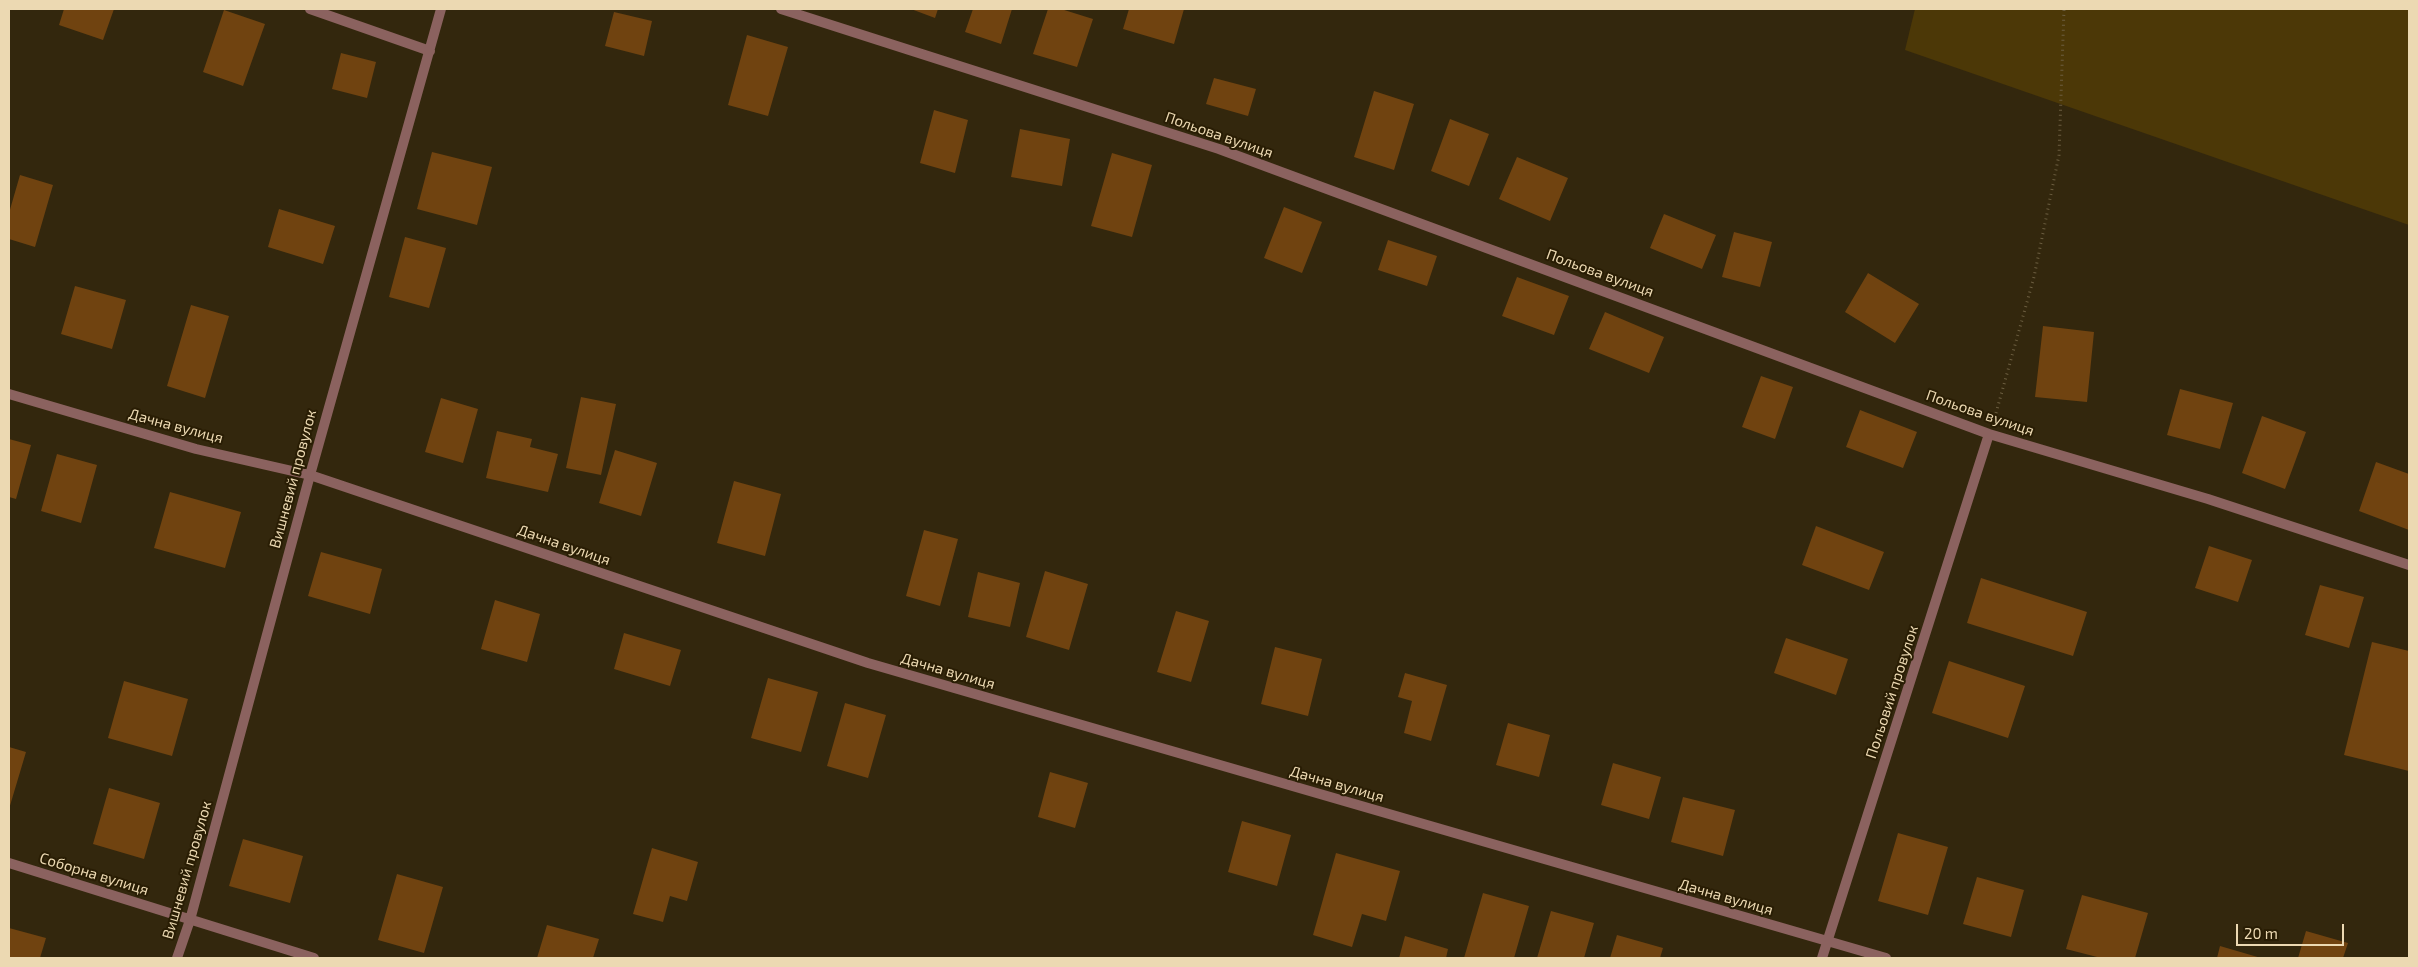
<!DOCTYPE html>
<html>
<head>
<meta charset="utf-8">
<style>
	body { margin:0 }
	#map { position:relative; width:2418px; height:967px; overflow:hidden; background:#33270d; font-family:"Exo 2",sans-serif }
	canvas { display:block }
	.frame { position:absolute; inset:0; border:10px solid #ecd9b2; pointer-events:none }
	.scale { position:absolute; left:2236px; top:924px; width:108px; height:22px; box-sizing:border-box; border:2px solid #ecd9b2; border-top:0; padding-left:6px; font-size:15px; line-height:18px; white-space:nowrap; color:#ecd9b2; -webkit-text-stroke:4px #291d04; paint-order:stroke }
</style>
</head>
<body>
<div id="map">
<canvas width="2418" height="967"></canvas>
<div class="frame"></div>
<div class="scale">20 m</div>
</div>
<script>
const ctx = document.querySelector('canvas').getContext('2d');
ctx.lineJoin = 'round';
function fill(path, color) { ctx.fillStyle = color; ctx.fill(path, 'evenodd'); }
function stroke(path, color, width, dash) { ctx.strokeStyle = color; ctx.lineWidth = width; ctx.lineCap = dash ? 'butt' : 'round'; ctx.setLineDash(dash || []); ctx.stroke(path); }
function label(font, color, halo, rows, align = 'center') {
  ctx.font = font + ' "Exo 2",sans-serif'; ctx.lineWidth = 4; ctx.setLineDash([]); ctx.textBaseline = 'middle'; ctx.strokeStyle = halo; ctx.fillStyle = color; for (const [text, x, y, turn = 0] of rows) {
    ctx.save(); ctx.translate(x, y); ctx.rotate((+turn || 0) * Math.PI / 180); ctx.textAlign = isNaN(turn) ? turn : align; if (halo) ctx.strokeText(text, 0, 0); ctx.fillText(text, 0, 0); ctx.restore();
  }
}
const green = new Path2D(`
	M1915,9H2409V225L1905,50Z`);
const building = new Path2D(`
	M64,9H114L103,40L59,25Z
	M911,9H938L935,18Z
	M973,9H1012L1001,44L965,32Z
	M1048,9H1061L1093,19L1077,67L1033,54Z
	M1129,9H1184L1174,44L1123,29Z
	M224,10L265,24L243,86L203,72Z
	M614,12L652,21L644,56L605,46Z
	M747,35L788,47L768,116L728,105Z
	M341,53L376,62L367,98L332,89Z
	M1214,78L1256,89L1248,116L1206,104Z
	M1374,91L1414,104L1394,170L1354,157Z
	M934,110L968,120L955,173L920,163Z
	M1450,119L1489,134L1469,186L1431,171Z
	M1020,129L1070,139L1062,186L1011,177Z
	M432,152L492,167L477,225L417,209Z
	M1112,153L1152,165L1132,237L1091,226Z
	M1517,157L1568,178L1550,221L1499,199Z
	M20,175L53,185L35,247L9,239V213Z
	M1284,207L1322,222L1302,273L1264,258Z
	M279,209L335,226L323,264L268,247Z
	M1664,214L1716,235L1702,269L1650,248Z
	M1734,232L1772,242L1760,287L1722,277Z
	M405,237L446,248L429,308L389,297Z
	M1388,240L1437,256L1427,286L1378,270Z
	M1868,273L1919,304L1895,343L1845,312Z
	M1517,277L1569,296L1554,335L1502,316Z
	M75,286L126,300L112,349L61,334Z
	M191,305L229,316L205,398L167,386Z
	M1605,312L1664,337L1649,373L1589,349Z
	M2043,326L2094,332L2087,402L2035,397Z
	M1761,376L1793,387L1775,439L1742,427Z
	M2180,389L2233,403L2220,449L2167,435Z
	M581,397L616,404L601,475L566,468Z
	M441,398L478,409L463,463L425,452Z
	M1860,410L1917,432L1903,468L1846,447Z
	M2262,416L2306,432L2285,489L2242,473Z
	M497,431L532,439L530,447L558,454L548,492L486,478Z
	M9,439L31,445L16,499L9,497Z
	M615,450L657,463L641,516L599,503Z
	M57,454L97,465L81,523L41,511Z
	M2376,462L2409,474V530L2359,511Z
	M734,481L781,494L765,556L717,543Z
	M170,492L241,512L225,568L154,548Z
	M1816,526L1884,552L1869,590L1802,565Z
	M924,530L958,539L940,606L906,596Z
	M2209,546L2252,560L2238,602L2195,588Z
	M321,552L382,569L370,614L308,596Z
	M1045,571L1088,584L1069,650L1026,637Z
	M978,572L1020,583L1010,627L968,617Z
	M1981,578L2087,612L2073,656L1967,623Z
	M2320,585L2364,597L2349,648L2305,635Z
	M495,600L540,614L527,662L481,649Z
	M1176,611L1209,621L1191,682L1157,672Z
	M624,633L681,650L670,686L614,669Z
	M1786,638L1848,659L1836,695L1774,673Z
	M2372,642L2409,651V771L2344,755Z
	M1275,647L1322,659L1308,716L1261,704Z
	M1949,661L2025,686L2008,738L1932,713Z
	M1405,673L1447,685L1431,741L1404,733L1412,701L1398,697Z
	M768,678L818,692L801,752L751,738Z
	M124,681L188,699L172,756L108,738Z
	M845,703L886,715L868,778L827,766Z
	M1508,723L1550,735L1539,777L1496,765Z
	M9,747L26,752L9,809Z
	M1613,763L1661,777L1649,819L1601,805Z
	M1050,772L1088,783L1075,828L1038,817Z
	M109,788L160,803L144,859L93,844Z
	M1683,797L1735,810L1723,856L1671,842Z
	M1242,821L1291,835L1277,886L1228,872Z
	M1898,833L1948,847L1928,915L1878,901Z
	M243,839L303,856L290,903L229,886Z
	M652,848L698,862L687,901L670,896L663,922L633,914Z
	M1336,853L1400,871L1386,921L1362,914L1352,947L1313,935Z
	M397,874L443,887L424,953L378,940Z
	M1977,877L2024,890L2011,937L1963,924Z
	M1483,893L1529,906L1514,958H1464Z
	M2082,895L2148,913L2135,958H2101L2066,949Z
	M1551,911L1594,923L1584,958H1537Z
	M547,925L599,939L593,958H537Z
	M9,928L46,938L40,958H9Z
	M2306,931L2348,943L2343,958H2298Z
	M1617,935L1663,948L1660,958H1610Z
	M1405,936L1448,949L1446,958H1399Z
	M2220,946L2261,958H2217Z`);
const path = new Path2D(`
	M1996,413L2034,277L2059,155L2064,9`);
const street = new Path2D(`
	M310,9L430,51
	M781,9L1219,149L1989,434L2208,499L2409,565
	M9,394L196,449L310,475L868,663L1886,958
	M9,863L314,958
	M177,958L190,920L310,475L441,9
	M1822,958L1989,434`);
const streetNames = [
	["Польова вулиця",1219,135,19],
	["Польова вулиця",1600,273,20],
	["Польова вулиця",1980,413,19],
	["Дачна вулиця",176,426,15],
	["Вишневий провулок",293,479,-75],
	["Дачна вулиця",564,545,19],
	["Дачна вулиця",948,671,16],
	["Польовий провулок",1892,692,-72],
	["Дачна вулиця",1337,784,16],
	["Вишневий провулок",187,870,-74],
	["Соборна вулиця",94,874,17],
	["Дачна вулиця",1726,897,16]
];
fill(green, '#4c3807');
fill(building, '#704310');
stroke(path, '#6c5e40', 3, [1, 4]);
stroke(street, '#8b625f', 10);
label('15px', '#ecd9b2', '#291d04', streetNames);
</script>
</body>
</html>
